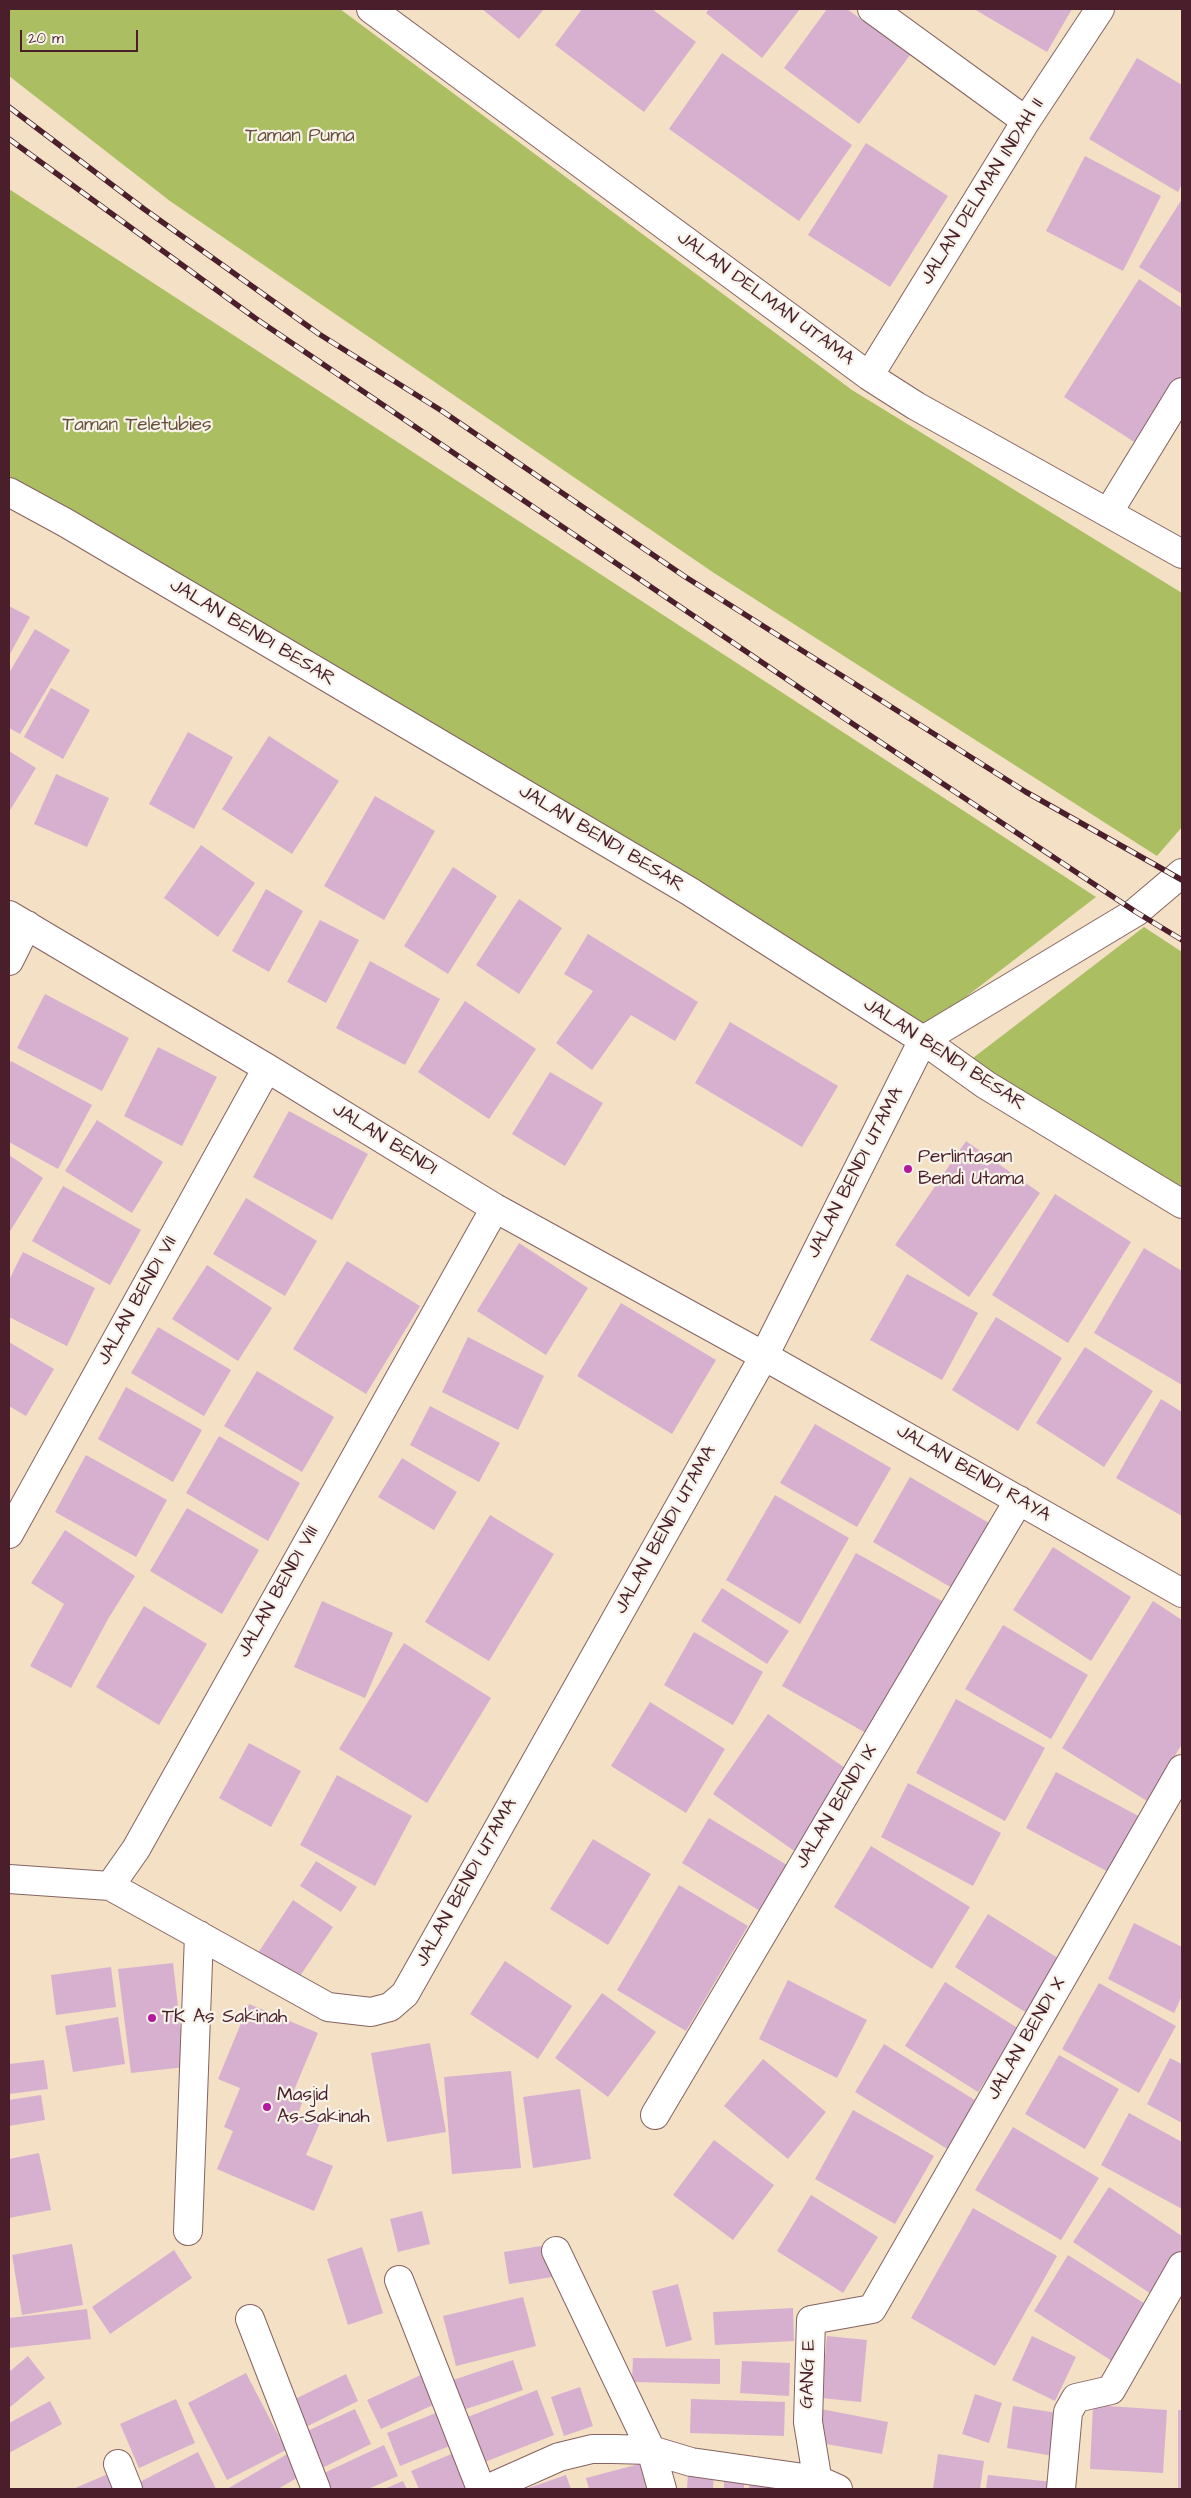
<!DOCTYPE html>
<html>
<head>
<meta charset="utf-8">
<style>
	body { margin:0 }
	#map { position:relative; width:1191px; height:2498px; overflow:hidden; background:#f3e0c5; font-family:"Architects Daughter",sans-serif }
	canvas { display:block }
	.frame { position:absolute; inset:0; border:10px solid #4a1f2b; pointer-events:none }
	.scale { position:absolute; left:20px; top:30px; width:118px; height:22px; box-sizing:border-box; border:2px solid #4a1f2b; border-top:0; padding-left:6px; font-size:15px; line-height:18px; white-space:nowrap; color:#4a1f2b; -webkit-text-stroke:4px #f7f3e8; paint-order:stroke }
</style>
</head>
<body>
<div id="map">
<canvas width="1191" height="2498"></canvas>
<div class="frame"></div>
<div class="scale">20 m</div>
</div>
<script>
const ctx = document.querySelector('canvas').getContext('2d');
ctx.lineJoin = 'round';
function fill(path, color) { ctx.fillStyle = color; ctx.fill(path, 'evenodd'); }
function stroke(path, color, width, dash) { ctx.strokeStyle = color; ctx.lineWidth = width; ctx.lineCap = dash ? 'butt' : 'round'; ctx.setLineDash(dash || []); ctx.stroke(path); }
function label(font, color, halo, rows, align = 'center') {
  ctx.font = font + ' "Architects Daughter",sans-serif'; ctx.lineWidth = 4.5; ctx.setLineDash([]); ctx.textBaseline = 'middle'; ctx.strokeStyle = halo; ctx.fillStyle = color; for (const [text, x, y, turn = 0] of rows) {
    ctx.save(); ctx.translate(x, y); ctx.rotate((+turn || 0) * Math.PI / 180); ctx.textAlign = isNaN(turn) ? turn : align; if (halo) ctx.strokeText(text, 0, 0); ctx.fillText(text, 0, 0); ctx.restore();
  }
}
const green = new Path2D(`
	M9,9H340L852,390L1182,593V827L1157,856L714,573L170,201L9,76Z
	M9,189L1096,897L911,1039L9,499Z
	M1144,927L1182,952V1196L956,1071Z`);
const building = new Path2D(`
	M482,9H544L519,39Z
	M582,9H652L696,42L644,112L555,45Z
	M709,9H800L762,58L706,13Z
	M827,9H847L910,55L859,124L784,68Z
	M974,9H1072L1047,52Z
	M722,53L852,145L799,221L669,129Z
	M1137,58L1182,85V184L1178,192L1089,139Z
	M866,143L948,196L890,287L808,235Z
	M1085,156L1161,196L1123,271L1046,231Z
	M1182,199V294L1139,267Z
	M1139,279L1182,308V377L1139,445L1064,397Z
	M9,606L30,617L9,656Z
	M35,629L70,650L20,734L9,728V673Z
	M51,688L90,710L63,759L24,737Z
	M188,732L233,757L194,829L149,804Z
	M269,736L339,781L292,854L222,809Z
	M9,751L36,768L9,812Z
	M56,774L109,798L87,847L34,824Z
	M375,796L435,831L384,920L324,886Z
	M201,845L255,883L218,937L164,898Z
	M453,867L497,896L448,974L404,946Z
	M266,889L303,911L269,972L232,951Z
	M519,899L562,928L519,994L476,965Z
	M320,920L359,940L326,1003L287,982Z
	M588,934L698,1002L675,1041L631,1015L592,1070L556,1043L593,991L564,974Z
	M370,961L440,999L405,1065L336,1028Z
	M45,994L129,1038L102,1091L17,1048Z
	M465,1001L536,1049L489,1119L418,1072Z
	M730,1022L838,1086L802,1147L695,1083Z
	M158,1047L217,1077L182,1146L124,1116Z
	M11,1061L92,1105L58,1169L9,1142V1065Z
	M550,1072L603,1103L565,1166L512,1134Z
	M289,1111L368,1154L332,1220L253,1177Z
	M97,1120L163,1162L132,1213L65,1171Z
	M966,1141L1040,1193L969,1297L895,1245Z
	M9,1155L43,1178L9,1233Z
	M63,1186L141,1230L110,1285L32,1241Z
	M1055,1194L1131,1242L1068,1343L992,1295Z
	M246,1198L317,1241L285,1296L213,1254Z
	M519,1243L588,1288L546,1355L477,1311Z
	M1144,1248L1182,1271V1385L1094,1333Z
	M23,1252L95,1288L67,1346L9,1317V1280Z
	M347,1261L420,1306L366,1394L293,1349Z
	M207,1265L272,1308L238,1361L172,1319Z
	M907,1274L978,1313L942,1380L870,1340Z
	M621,1303L716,1360L672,1434L577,1376Z
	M996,1317L1062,1358L1018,1431L952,1390Z
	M158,1327L231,1370L204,1416L131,1373Z
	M468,1337L544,1376L518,1430L442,1392Z
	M9,1342L54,1369L26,1416L9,1406Z
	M1085,1347L1153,1391L1104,1467L1036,1423Z
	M257,1371L334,1417L302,1472L224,1426Z
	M126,1387L202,1430L173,1482L98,1439Z
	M1161,1399L1182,1412V1516L1116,1478Z
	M430,1406L500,1443L479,1482L410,1445Z
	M815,1424L891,1468L857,1527L780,1483Z
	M219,1436L300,1483L268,1541L186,1493Z
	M86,1455L167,1500L136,1557L55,1512Z
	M402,1458L457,1492L434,1530L378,1497Z
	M910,1477L989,1523L952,1588L873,1542Z
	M775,1495L849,1538L800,1624L726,1580Z
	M187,1508L259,1550L222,1614L150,1571Z
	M490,1515L554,1554L489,1661L425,1622Z
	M65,1530L135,1576L108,1619L71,1688L30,1666L64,1604L31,1583Z
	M1053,1547L1131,1597L1091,1661L1013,1610Z
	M856,1553L949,1605L875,1738L782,1686Z
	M722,1588L789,1631L767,1664L701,1621Z
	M322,1601L393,1633L365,1698L294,1667Z
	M1153,1601L1182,1620V1744L1147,1801L1062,1748Z
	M144,1606L207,1644L159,1725L96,1687Z
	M1003,1625L1088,1675L1051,1739L965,1689Z
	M694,1632L763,1672L733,1725L664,1685Z
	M404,1643L491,1698L427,1803L339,1749Z
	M956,1699L1045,1748L1005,1821L916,1773Z
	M650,1702L725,1749L686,1813L611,1766Z
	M768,1714L855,1775L800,1855L713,1794Z
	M249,1743L301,1771L271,1827L219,1798Z
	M1056,1772L1144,1819L1114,1875L1026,1828Z
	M337,1775L412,1816L375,1886L300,1845Z
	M908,1783L1001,1833L973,1886L881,1837Z
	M709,1818L787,1865L760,1911L682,1863Z
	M593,1839L651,1874L608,1945L550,1909Z
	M871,1846L970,1907L932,1969L834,1907Z
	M316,1861L357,1887L341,1912L300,1886Z
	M679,1885L748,1926L686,2031L617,1990Z
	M293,1900L333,1927L296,1982L256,1956Z
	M988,1914L1061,1960L1028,2014L955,1967Z
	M1134,1923L1182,1947V1996L1174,2013L1108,1979Z
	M505,1961L572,2006L538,2059L470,2014Z
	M173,1963L185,2067L131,2073L118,1969Z
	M111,1967L116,2007L56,2015L51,1975Z
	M788,1980L867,2020L837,2078L759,2039Z
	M945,1982L1019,2029L978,2092L905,2046Z
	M1099,1983L1176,2026L1139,2093L1062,2049Z
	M602,1993L656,2032L608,2097L555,2058Z
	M249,2004L318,2033L292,2095L303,2100L298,2114L320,2123L306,2155L333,2166L314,2211L217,2169L233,2131L224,2127L240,2088L218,2079Z
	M118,2017L125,2064L73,2072L65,2026Z
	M430,2043L446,2132L387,2142L371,2053Z
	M884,2044L978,2102L949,2150L855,2092Z
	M1059,2055L1119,2089L1085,2149L1025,2114Z
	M1170,2058L1182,2064V2123L1147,2104Z
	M763,2059L826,2112L788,2159L724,2106Z
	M44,2060L48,2089L9,2094V2064Z
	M511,2071L521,2168L452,2174L444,2077Z
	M580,2089L591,2159L533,2168L523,2097Z
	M41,2095L45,2120L9,2126V2100Z
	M853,2110L934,2156L895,2224L815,2179Z
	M1129,2113L1182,2142V2209L1101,2165Z
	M1013,2127L1099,2178L1061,2240L975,2190Z
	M714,2140L774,2185L733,2240L673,2195Z
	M39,2153L51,2210L9,2218V2159Z
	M1109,2187L1182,2236V2253L1154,2296L1073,2242Z
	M811,2195L878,2237L843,2293L777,2251Z
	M973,2208L1057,2256L995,2366L911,2318Z
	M422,2211L430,2244L398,2252L390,2219Z
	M72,2244L83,2305L22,2315L12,2255Z
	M547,2245L552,2277L509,2284L504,2252Z
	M362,2247L383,2313L348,2325L327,2259Z
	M174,2250L192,2278L110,2334L92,2307Z
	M1068,2255L1150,2307L1115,2363L1034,2311Z
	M678,2284L692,2340L666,2347L652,2291Z
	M523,2297L536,2346L456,2366L443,2316Z
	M793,2308L794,2341L715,2345L713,2312Z
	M87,2309L91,2339L9,2348V2318Z
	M827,2336L867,2340L861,2402L821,2398Z
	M1032,2336L1076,2357L1055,2401L1012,2380Z
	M28,2356L45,2378L9,2408V2372Z
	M633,2358L720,2359V2384L632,2382Z
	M513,2360L523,2390L463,2410L453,2380Z
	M742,2361L790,2363L789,2396L740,2393Z
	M246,2373L286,2450L227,2480L188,2403Z
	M346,2374L358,2401L306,2427L293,2400Z
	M423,2374L437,2403L381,2429L367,2400Z
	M580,2387L593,2426L564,2436L551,2397Z
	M537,2390L554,2435L482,2463L465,2418Z
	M975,2394L1002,2403L989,2443L962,2434Z
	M176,2399L195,2443L139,2468L120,2424Z
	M691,2399L785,2402L784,2436L690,2433Z
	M50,2401L62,2424L9,2453V2423Z
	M1093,2405L1167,2410L1163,2473L1090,2469Z
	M1013,2406L1064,2414L1059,2457L1007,2448Z
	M355,2409L371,2444L320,2469L303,2433Z
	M821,2409L888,2422L882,2454L815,2442Z
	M443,2410L457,2443L400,2466L387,2433Z
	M1178,2410H1182V2489H1178Z
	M384,2445L398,2476L368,2489H331L324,2473Z
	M461,2450L474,2484L462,2489H419L411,2471Z
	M198,2452L216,2489H133L132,2486Z
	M289,2453L302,2475L278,2489H227Z
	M938,2454L984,2461L980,2489H933Z
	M643,2463L650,2489H589L586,2478Z
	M688,2473L714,2474L713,2489H687Z
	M108,2474L115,2489H73Z
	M566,2475L571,2489H526Z
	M988,2475L1053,2482V2489H986Z
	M724,2477L744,2478V2489H724Z
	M750,2480L804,2489H749Z
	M403,2481L407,2489H384Z`);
const minor = new Path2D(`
	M371,9L869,376L916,406L1182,554
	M872,9L1026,121
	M869,376L1026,121L1100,9
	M9,492L66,523L689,891L923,1040L986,1085L1182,1204
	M1108,513L1182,392
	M9,915L267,1068L495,1208L764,1356L1182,1593
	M9,961L27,925
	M9,1534L267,1068
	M9,1879L110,1886L328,2007L371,2012L390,2007L405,1994L764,1356L923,1040L1136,912L1182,873
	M110,1886L136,1849L495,1208
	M655,2115L1019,1500
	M188,2231L199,1935
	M556,2251L651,2450L662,2489
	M399,2280L481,2489
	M250,2319L316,2489
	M118,2464L128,2489
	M487,2489L559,2457L592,2449H613L651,2450L691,2462L818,2480L838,2489
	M819,2489L808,2422L811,2320L872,2309L1182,1769
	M1061,2489L1068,2412L1076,2398L1111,2390L1182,2266`);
const rail = new Path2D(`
	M9,107L144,209L319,334L442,411L684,576L1026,792L1182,880
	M9,139L255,318L841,716L1136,912L1182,940`);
const markers = [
	[908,1169,5,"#b5179e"],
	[152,2018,5,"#b5179e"],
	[267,2107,5,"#b5179e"]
];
const parkNames = [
	["Taman Puma",300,137],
	["Taman Teletubies",137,426]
];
const streetNames = [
	["JALAN DELMAN INDAH II",983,192,-58],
	["JALAN DELMAN UTAMA",765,299,36],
	["JALAN BENDI BESAR",252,633,31],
	["JALAN BENDI BESAR",601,839,31],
	["JALAN BENDI BESAR",944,1055,33],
	["JALAN BENDI",384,1140,32],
	["JALAN BENDI UTAMA",856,1173,-63],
	["JALAN BENDI VII",138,1301,-61],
	["JALAN BENDI RAYA",973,1474,30],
	["JALAN BENDI UTAMA",666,1530,-61],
	["JALAN BENDI VIII",279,1592,-61],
	["JALAN BENDI IX",837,1807,-59],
	["JALAN BENDI UTAMA",467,1883,-61],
	["JALAN BENDI X",1027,2039,-60],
	["GANG E",809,2374,-88]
];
const poiNames = [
	["Perlintasan",918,1158],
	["Bendi Utama",918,1180],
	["TK As Sakinah",162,2018],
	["Masjid",277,2096],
	["As-Sakinah",277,2118]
];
fill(green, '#abbe61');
fill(building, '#d8b0cf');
stroke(minor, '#856361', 30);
stroke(minor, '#fff', 28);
stroke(rail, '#4a1f2b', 5.5);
stroke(rail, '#f7f3e8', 4, [11]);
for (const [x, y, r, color] of markers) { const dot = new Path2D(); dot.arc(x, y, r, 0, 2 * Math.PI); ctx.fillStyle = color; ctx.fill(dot); stroke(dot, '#f7f3e8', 2); }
label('19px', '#674f3b', '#f7f3e8', parkNames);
label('19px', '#4a1f2b', '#f7f3e8', streetNames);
label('19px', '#4a1f2b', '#f7f3e8', poiNames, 'left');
</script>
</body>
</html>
